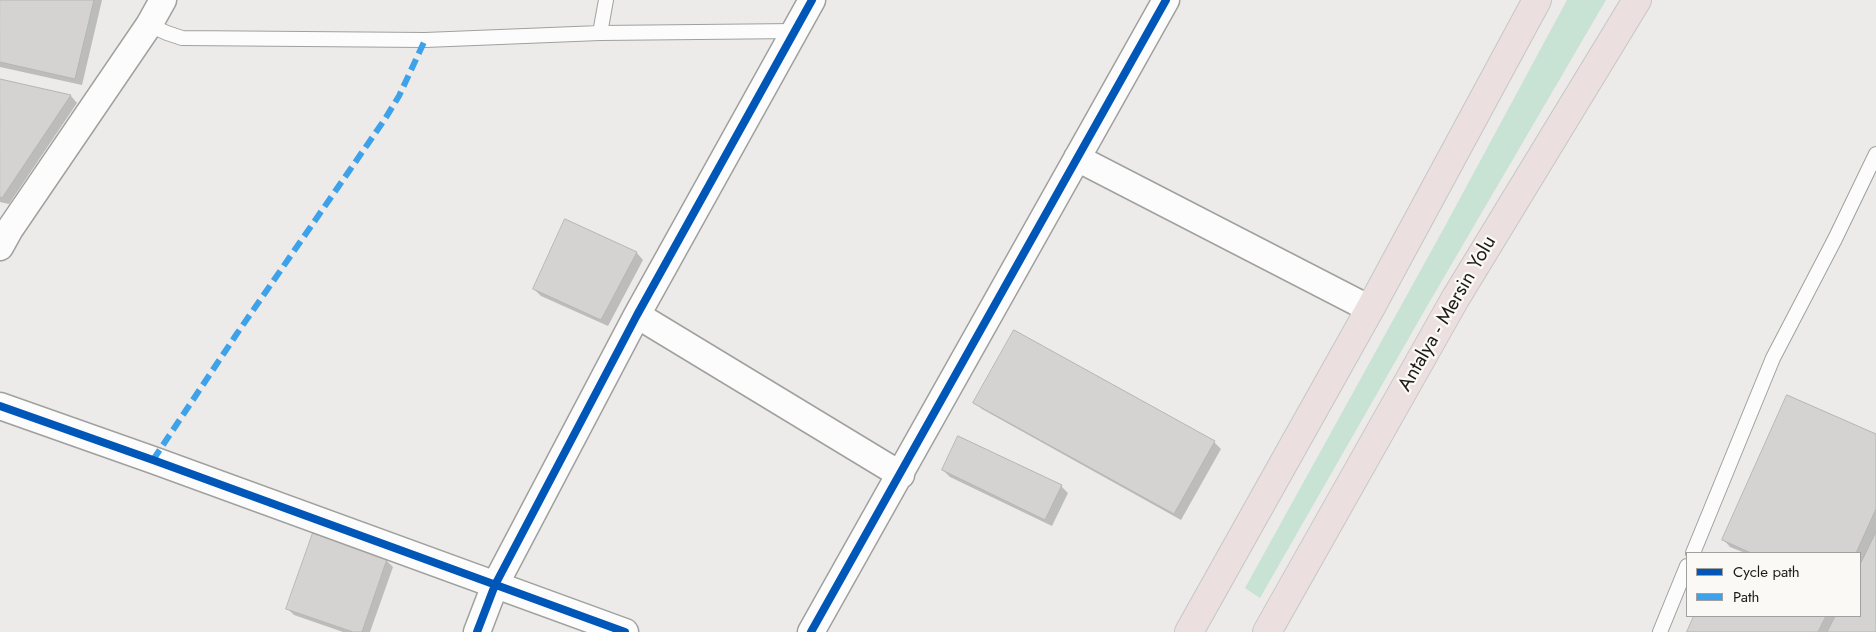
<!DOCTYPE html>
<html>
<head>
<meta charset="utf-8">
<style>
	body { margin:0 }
	#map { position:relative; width:1876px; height:632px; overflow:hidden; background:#ecebe9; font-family:Jost,sans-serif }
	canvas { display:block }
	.legend { position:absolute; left:1686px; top:552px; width:175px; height:65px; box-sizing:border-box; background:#fbf9f6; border:1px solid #a1a09e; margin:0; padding:6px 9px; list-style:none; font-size:15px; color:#1b1a19 }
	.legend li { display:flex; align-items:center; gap:10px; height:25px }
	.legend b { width:25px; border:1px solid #a1a09e }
</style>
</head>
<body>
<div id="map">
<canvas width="1876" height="632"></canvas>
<ul class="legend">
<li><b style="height:6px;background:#0057b8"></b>Cycle path</li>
<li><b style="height:6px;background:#3da2ea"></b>Path</li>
</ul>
</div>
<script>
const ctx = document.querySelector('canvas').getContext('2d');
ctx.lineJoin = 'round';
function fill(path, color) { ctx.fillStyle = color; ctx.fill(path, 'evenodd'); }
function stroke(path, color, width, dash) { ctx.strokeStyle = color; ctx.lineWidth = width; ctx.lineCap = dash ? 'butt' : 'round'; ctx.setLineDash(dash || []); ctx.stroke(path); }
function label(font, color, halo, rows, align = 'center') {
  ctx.font = font + ' Jost,sans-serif'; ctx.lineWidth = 4.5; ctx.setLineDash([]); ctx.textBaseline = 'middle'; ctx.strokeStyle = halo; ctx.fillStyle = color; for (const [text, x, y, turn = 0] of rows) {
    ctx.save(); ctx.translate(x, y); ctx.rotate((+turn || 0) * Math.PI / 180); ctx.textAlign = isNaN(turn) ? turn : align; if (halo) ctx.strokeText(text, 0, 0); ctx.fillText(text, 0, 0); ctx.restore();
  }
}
const green = new Path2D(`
	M1567,0H1606L1426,308L1260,598L1245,588L1444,228Z`);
const shadow = new Path2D(`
	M0,0H102L82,85L0,67Z
	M0,80L71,96L77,103L9,204L0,202Z
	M566,221L637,253L643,260L608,326L541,296L534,289Z
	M975,402L1214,442L1221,449L1181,520L982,409Z
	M1876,436V632H1688L1696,616H1860V553H1745L1730,547L1724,540Z
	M943,470L1061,486L1068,493L1052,526L950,477Z
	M386,560L393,567L370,632H343L294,615L287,608Z`);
const building = new Path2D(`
	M0,0H94L75,79L0,62Z
	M0,79L71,95L2,198L0,197Z
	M565,219L637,252L601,320L533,289Z
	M1014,330L1215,441L1174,514L973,403Z
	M1787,395L1876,434V509L1856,553H1751L1722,540Z
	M958,436L1062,485L1045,520L942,470Z
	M1876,532V632H1827L1835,616H1860V565Z
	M313,533L387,559L362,632H353L286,609Z
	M1694,616H1826L1818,632H1687Z`);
const lane = new Path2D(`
	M149,25L167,33L182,38L425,40L600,33L796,31
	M600,33L606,0
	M1693,553L1773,358L1835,239L1876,154
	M1660,632L1687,566`);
const street = new Path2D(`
	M1077,158L1370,309
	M0,247L10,229L149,25L163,0
	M637,315L901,475
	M0,406L153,460L625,632
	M477,632L495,585L637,315L812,0
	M811,632L1166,0`);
const highway = new Path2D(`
	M1189,632L1370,309L1537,0
	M1267,632L1455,299L1637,0`);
const quiet = new Path2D(`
	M153,460L236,335L385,119L399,96L425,40`);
const cycleway = new Path2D(`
	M0,406L153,460L625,632
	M477,632L495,585L637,315L812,0
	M811,632L1166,0`);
const streetNames = [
	["Antalya - Mersin Yolu",1448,314,-60]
];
fill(green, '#c8e2d4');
fill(shadow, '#0003');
fill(building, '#d4d3d2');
stroke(building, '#b5b5b3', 1);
stroke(lane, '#a0a09e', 16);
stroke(street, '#a0a09e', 29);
stroke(highway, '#c6c6c5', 30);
stroke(lane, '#fcfcfc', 14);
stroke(street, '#fcfcfc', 26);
stroke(highway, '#ecdfe0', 28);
stroke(quiet, '#3da2ea', 6, [12, 6]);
stroke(cycleway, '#0057b8', 8);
label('20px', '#1b1a19', '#fbf9f6', streetNames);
</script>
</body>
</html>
